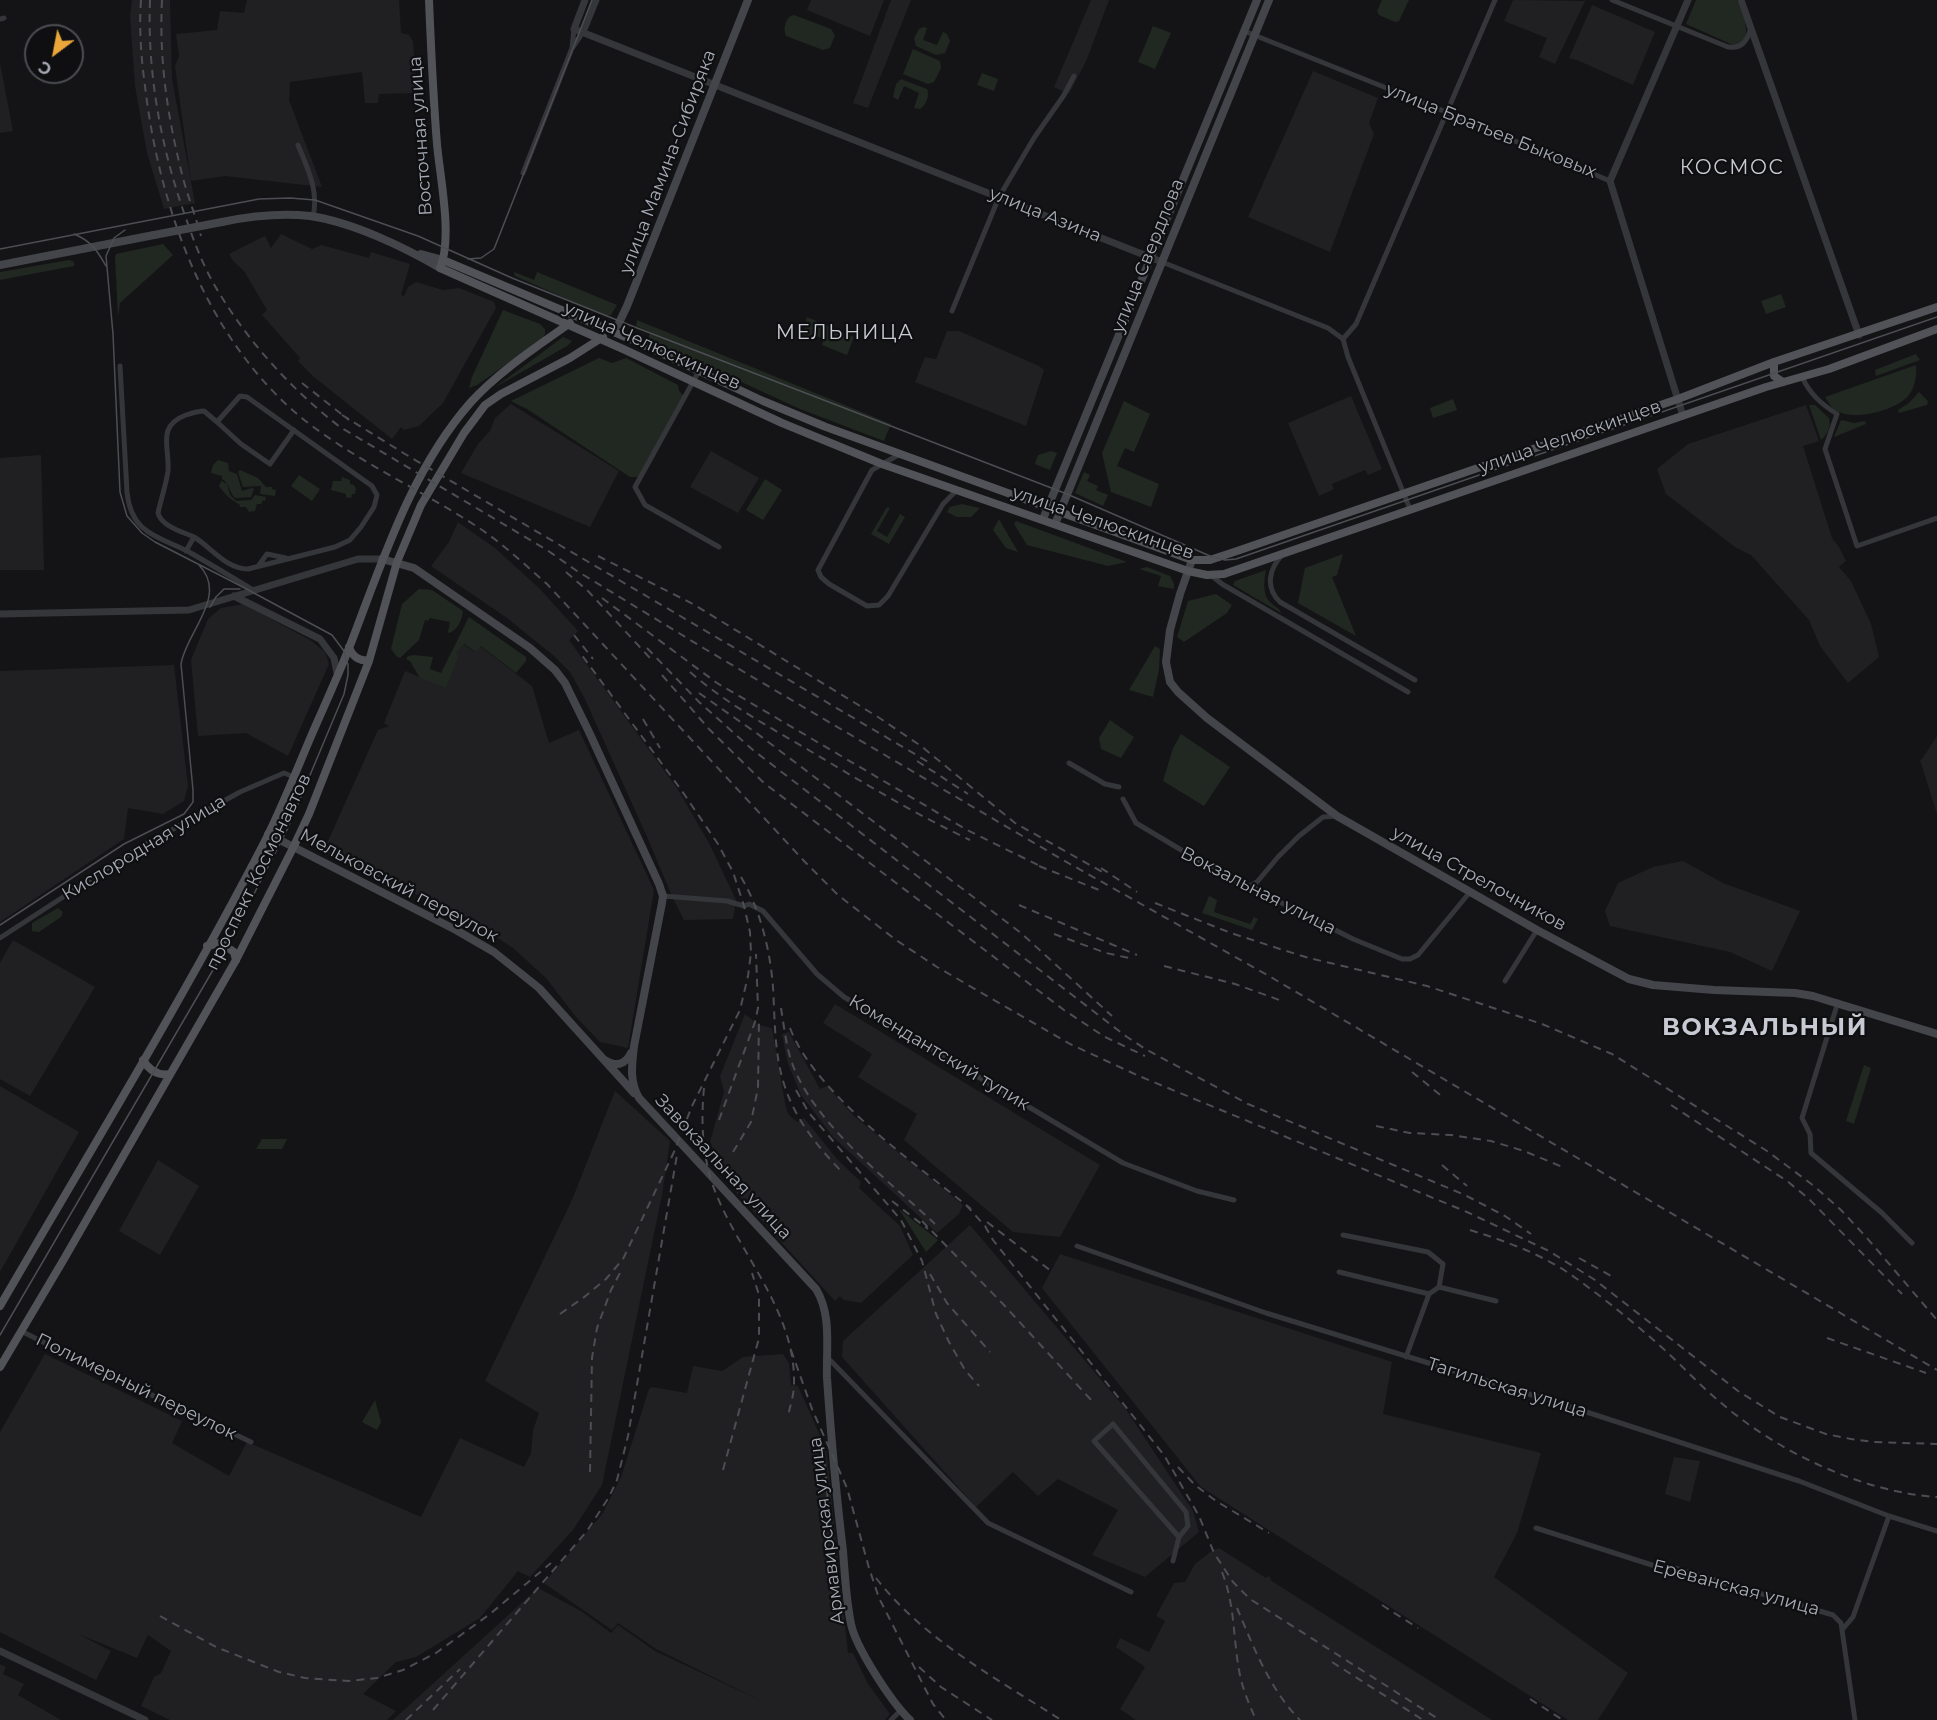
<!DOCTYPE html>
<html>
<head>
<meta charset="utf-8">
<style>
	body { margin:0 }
	#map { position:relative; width:1937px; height:1720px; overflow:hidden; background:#141416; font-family:Montserrat,sans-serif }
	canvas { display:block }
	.north { position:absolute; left:24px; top:24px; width:60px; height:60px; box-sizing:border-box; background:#0f0f11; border:2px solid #4b4d53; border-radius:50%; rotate:212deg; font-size:16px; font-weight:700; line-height:24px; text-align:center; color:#a6abb5 }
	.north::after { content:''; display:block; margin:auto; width:21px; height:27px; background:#eaa638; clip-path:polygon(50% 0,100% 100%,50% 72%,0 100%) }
</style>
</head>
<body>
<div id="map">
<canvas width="1937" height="1720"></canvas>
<div class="north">С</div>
</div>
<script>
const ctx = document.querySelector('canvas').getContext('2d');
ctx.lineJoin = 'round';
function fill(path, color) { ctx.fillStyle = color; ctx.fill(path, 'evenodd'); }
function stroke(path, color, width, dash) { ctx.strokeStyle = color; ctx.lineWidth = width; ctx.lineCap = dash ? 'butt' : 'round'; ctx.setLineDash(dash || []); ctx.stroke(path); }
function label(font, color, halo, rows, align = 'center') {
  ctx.font = font + ' Montserrat,sans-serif'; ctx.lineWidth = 4.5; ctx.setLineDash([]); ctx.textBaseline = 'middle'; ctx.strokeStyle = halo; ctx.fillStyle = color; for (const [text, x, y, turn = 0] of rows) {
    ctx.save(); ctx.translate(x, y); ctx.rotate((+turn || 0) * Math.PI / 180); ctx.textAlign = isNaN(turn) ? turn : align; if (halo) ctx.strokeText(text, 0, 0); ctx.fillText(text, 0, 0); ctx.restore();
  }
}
const built = new Path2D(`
	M132,0H170L172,79L195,203L164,209L147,153L135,86L130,16Z
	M247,0H399L401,33L409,35L413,41L417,93L379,94L378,103H365L362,72L290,82L289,100L322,187L225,176L191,181L175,66L179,56L176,34L217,30L220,11L244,13Z
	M811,0H884L870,36L807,10Z
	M891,0H911L868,108L853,103Z
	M1091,0H1109L1087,59L1069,94L1054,87Z
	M1513,0L1585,1L1555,64L1539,57L1547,38L1504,21Z
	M1592,5L1655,32L1633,85L1577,60L1569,58Z
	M0,63L13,131L0,133Z
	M1313,71L1378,98L1369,123L1374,134L1330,252L1248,217Z
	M281,234L312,249L321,245L369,258L371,252L410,264L401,295L404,296L408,287L416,282L443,290L459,288L494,302L496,308L443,403L419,426L404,430L401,427L392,439L314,377L298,361L300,358L262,315L267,310L244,271L233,261L229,254L265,236L271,248Z
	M947,331H959L1039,366L1044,370L1026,426L915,382L925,357L936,359Z
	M1351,396L1382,469L1368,475L1365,470L1332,484L1334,489L1319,496L1288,423Z
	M511,404L619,471L590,527L461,473L478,444L490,431L495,418Z
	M1806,405L1819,441L1803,446L1832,538L1839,547L1846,561L1839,567L1851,581L1871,624L1879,657L1848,683L1820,646L1809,620L1751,555L1735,547L1666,494L1657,469L1688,444Z
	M711,451L759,478L738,513L690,487Z
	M41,455L44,570H0V458Z
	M458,522L495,548L539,588L578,631L569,640L677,788L709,843L736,900L733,919L684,920L671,894L648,839L584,697L570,672L554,656L507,618L431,566L449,542Z
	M243,604L310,640L325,652L329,664L288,756L246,733L198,736L191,660L208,619L221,608Z
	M463,644L475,652L480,646L532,686L549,743L579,730L654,890L628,1048L600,1042L576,1017L546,978L513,948L466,917L323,852L378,730L389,726L384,723L405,671L446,688L456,653Z
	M174,665L188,786L184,801L163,814L128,808L124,839L0,922V671Z
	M1937,736V814L1920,760L1922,759Z
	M1683,861L1723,883L1800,911L1772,971L1730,952L1610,926L1605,911L1618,883L1653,867Z
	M13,940L95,987L30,1096L0,1079V963Z
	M835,1004L1100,1165L1060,1237L1013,1232L904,1140L917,1114L858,1077L872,1054L823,1023Z
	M745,1014L759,1025L772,1028L785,1103L788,1114L797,1122L804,1118L837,1159L861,1182L859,1188L900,1226L913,1255L861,1303L844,1300L840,1296L835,1301L733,1189L738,1185L722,1168L710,1142L724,1092L720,1076Z
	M789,1032L820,1089L827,1086L854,1116L963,1205L959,1214L937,1233L833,1137L801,1095L788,1064L782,1034Z
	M0,1086L79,1132L0,1272Z
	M615,1091L670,1141L662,1195L602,1485L573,1530L530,1577L518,1571L480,1618L416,1657L396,1662L363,1694L396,1711L387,1720H170L141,1706L154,1677L161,1673L171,1651L148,1635L137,1658L78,1634L111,1651L96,1680L0,1632V1432L45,1354L182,1421L172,1443L229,1476L247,1442L421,1517L460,1438L524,1467L531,1453L533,1430L539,1413L485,1381L572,1200Z
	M158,1160L199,1186L160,1255L119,1231Z
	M970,1225L1125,1408L1193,1511L1199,1532L1145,1577L1092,1555L1118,1510L1058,1479L1038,1496L1013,1472L976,1507L842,1357L843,1341Z
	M1060,1254L1392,1362L1383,1414L1541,1453L1517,1533L1494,1577L1628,1673L1598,1720H1568L1201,1487L1042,1288Z
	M783,1354L789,1363L791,1385L798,1386L826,1449L848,1653H853L868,1684L890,1714L885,1720H393L538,1588L581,1611L611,1633L618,1625L655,1651L768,1704L656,1649L618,1623L612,1630L544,1583L603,1513L621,1477L649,1389L652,1387L687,1393L693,1366L722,1371L743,1357Z
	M1674,1457L1700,1461L1690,1502L1665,1494Z
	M1219,1548L1266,1578L1268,1576L1271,1578L1270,1580L1492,1720H1136L1120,1709L1145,1667L1116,1647L1120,1638L1149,1652L1165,1621L1156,1616L1174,1583L1185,1582L1195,1564L1213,1550Z
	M0,1664L6,1667L3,1674L24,1684L18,1695L61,1720H0Z`);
const green = new Path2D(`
	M1382,0H1409L1399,21L1395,22L1379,15L1377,11Z
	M1696,0H1737C1742,14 1757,42 1733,45L1686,24Z
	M794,15L831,29L835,35L830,48L823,50L786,36C783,28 785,23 789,17Z
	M1153,26L1171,33L1155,69L1138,62Z
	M924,27L927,28L923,40L937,45L943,32L947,34L950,41L945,53L936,55L916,46L914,38L919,29Z
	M913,49L940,61L941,68L934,82L928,84L903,74Z
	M982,73L998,79L994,91L977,85Z
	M901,79L927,89C930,96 926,105 920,109L914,108L919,93L904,86L898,100L893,97L896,84Z
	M163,244L173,255L120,303L118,317L115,258L116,254Z
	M69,260L74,262V266L0,280V272Z
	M514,272L534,280L537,272L617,305L611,315L605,316L515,276Z
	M1781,294L1786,307L1766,314L1761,301Z
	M503,310L540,324L545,329V334L542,340L477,385L469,388L472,377Z
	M807,317L854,337L847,355L822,345L824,339L811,334L809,338L802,335Z
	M637,320L891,424L884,441L800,409L648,339L650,332L636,326Z
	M563,337L572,341L567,346L494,388Z
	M1916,354L1920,360L1876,376L1875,370Z
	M599,358L612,363L626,358L678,385L679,391L684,396L638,477H630L527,409L511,401Z
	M1916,365C1917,376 1915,391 1905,399C1890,412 1850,422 1834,409C1830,406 1828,401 1825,397Z
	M1919,392L1928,401L1927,405L1899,413L1898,410L1909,403Z
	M1453,399L1457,410L1433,418L1430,408Z
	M1124,401L1150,414L1134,452L1125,448L1117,466L1159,484L1151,507L1111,492L1102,453Z
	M1809,405H1815L1829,418C1831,427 1828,434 1821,440Z
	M1841,420L1854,423L1865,421L1866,424L1834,437Z
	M1051,451L1057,453L1050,470L1035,464L1038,455Z
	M218,460L228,463L229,471L237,474L242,491L252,488L254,489L251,497L235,498C229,492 230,484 222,479V476L211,473L213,465Z
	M240,470L258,478L266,487H272V489L276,490L275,496L260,494L261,486L243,487L238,472Z
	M1084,472L1090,475L1087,481L1098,486L1096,490L1108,495L1103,506L1075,493Z
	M299,475L320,489L312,501L291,486Z
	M342,477L350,480V484L354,485L356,489L355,494H352L351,498L346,497V494L331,490L333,481H341Z
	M765,479L782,490L763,520L746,510Z
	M221,481L227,484L230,495L236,501L251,500L255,495L266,497L265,501L263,500L261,504H257L255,511L249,512L246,507H240V505C231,500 225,494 219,486Z
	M962,504L980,508L971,517H957L947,512L950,507Z
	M887,507L890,508L877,531L887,537L900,514L905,517L889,544L871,534Z
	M999,519L1018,552L1006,548L993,530Z
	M1016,521L1127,562L1108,566L1027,545L1014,524Z
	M1343,554L1337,575L1332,577L1356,636L1298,603L1305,568Z
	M1147,567L1170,576L1174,584V589L1158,586L1161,576L1139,569Z
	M1266,570C1264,580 1262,595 1271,603C1276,608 1279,607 1281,613L1233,585L1235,581Z
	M419,589L432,590L463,611C462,620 458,630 449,633L448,632L450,622L430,618L428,621L425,620L419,640L400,658L396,656L391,649L402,604Z
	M1216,594L1232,605L1227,613L1184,642L1177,637L1188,601Z
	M469,617L526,657V661L516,673L481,646L476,652L464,644L456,653L458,657L446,688L420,678L410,661L406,659L408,656L414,655L433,657L430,669L441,673Z
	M1155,646L1160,649L1159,670L1153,697L1129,690Z
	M1110,720L1134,737L1121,758L1101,749L1099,738Z
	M1181,734L1230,767L1204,806L1163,781L1173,748Z
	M1209,896L1217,900L1214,912L1250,924L1254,917L1258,919L1252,930L1202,913Z
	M58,908L63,912L61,917L39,932L32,931V923Z
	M1864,1065L1871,1068L1854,1124L1846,1121Z
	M262,1139H287L282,1149H256Z
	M899,1209L938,1240L926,1252Z
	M375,1400L381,1422L377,1430L362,1422Z`);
const minor = new Path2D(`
	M1612,0L1728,47C1742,49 1747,41 1751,28
	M0,19L4,18
	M1244,31L1434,107L1610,181
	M573,47L583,32
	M298,145C308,169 319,191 313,217
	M523,173L572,48L574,29
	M1162,262L1328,328L1343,339L1348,357L1410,509
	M952,311L999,197L1034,138L1064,95L1074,76
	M1343,339L1356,324L1495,0
	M120,366L127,492C131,534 158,536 189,552C210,564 232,577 253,590
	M699,371L635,487L645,505L719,547
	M1802,377C1810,394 1821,404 1837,414L1825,449L1857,546L1937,518
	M217,422L241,444L270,464L294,430
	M900,454L872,470L818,570L821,577L829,584L867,606L879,605L888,596L943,504L957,490
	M186,551L194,537C183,532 161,526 158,513C161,499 166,485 168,471C170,448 156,426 186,415C192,413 198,411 204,411L217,422L240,396L247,397L372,486L377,495L374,507L361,527L350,540L335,547L248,569C226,569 211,547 194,537
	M1282,555C1269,569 1265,588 1280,602L1415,680
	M259,565L267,554L286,558
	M1212,576L1222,584L1408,692
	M1069,763L1105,784L1119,787
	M1123,799L1136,823L1230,879L1247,886L1252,885L1258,891L1353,939L1402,959H1410L1418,955L1470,892
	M1252,885L1257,882L1278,857L1299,836L1323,817L1336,816
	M663,896L727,901L744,906L749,904L763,911L817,974L844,997L1123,1163L1197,1191L1234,1200
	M0,938L137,849L240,792L284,773L294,777
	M1505,981L1537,930
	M1838,1002L1802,1118L1810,1134L1811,1153L1882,1213L1912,1243
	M1343,1235L1428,1252L1443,1264L1439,1287
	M1077,1246L1266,1313L1568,1406L1799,1481L1889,1516L1937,1531
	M1339,1272L1429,1294L1439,1287L1496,1301
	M21,1331L93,1367L251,1442
	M1406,1357L1429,1294
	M828,1358L988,1523L1131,1592
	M1536,1528L1655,1566L1671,1567L1833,1615L1841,1623L1855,1720
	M1173,1561L1179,1537L1188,1526L1186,1512L1113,1424L1094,1441L1179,1537
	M1842,1630L1853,1617L1889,1516
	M891,1720L900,1711`);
const tertiary = new Path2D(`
	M585,0L574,29L1162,262
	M1741,0L1859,335
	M583,32L596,0
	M1683,416L1610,181L1688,0
	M234,596L320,639L334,658L337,673
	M0,614L189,610L358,559H382
	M0,1651L145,1720`);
const secondary = new Path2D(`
	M222,222C251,216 281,213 310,216C352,222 404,247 440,268
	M421,254L443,260
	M0,265L154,235
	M610,331L618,325L627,306L748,0
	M1043,519L1257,0
	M1055,524L1269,0
	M382,559L414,568L530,648L555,670L565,683L589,732L659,884L663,896L662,903L634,1046C632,1065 629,1081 639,1098L816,1289C832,1315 826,1348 827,1378C831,1436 836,1493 843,1551C845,1575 846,1600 851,1624C856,1648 892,1703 910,1720
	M1192,560L1180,594L1170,630L1166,662L1170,682L1178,692L1207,718L1337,816L1537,930L1629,979L1653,985L1714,990L1795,993L1813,996L1937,1034
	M268,834L456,930L494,952L539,988L634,1093
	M605,1060C616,1067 625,1065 631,1053`);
const primary = new Path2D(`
	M429,0C431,48 433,96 437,144C440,178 453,238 440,268L623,349L782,423L882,464L1188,571L1207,575L1224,574L1766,387L1829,369L1937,329
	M443,260L635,341L763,401L826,427L1192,560H1210L1240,550L1678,399L1774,362L1937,307
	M1774,362V376L1783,382
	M349,647C353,658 359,660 369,661
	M207,946L221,943L234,952L236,960
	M143,1060C149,1070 158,1076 170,1074
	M0,1306C90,1151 184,998 266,839C283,805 297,769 312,734C325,704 339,674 351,643C383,560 411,470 471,402C498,372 538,346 570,323
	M0,1367L64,1259L236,960L293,848L309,814L369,661L397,562L421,505L464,433L485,405L501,394L570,358L603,337`);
const tram = new Path2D(`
	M74,234C91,241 97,250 106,266
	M0,249L259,199L290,198L315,200L418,236L512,278L632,326L1067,494L1210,556L1225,560L1236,559L1937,317
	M468,259L481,258L494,249L592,0
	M210,607L216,597L224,589H240
	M0,925L124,844L184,814L193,802V790L181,664C186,632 229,596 199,565
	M0,1335L227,946L287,830L344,694L348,675V665L344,651L332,635L239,585L155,542L142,533L127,516L120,492L113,334L106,256L114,238L125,230`);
const rail = new Path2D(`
	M141,0C139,29 141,57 145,86C159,207 206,340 303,419C355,460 417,488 473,524C500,541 523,563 547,584L805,862L838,895L896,940L937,967L1070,1044L1139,1076L1467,1212L1549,1251L1595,1280L1738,1391L1780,1417L1826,1434L1851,1439L1874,1442L1937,1444
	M150,0C147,76 162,153 188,224C196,247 205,270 218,291C249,343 292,390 340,427L547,550L577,571L705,649L1063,860L1269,976L1937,1370
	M162,0C159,58 167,114 181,170C186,192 195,214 201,236
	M302,383L349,420
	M342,415L405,454L930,763
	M598,556L693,604L878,717L921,746L1015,823L1106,874
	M566,572L588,591L650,658
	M602,598L717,683L967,830L1046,869
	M574,635L593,659
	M647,648L699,702L753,750L1127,1037L1147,1050L1248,1104L1465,1195L1505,1216L1531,1234
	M690,672C728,705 773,729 817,755C867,785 917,815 970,840
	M662,675L709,729L764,783L1064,1010L1105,1037L1145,1056
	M699,693L755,732L1021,933L1112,1016
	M643,719L660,748
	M917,761L968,794
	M1039,866L1104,892
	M1101,868L1137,892
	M741,877C760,909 770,949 773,987C775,1020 774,1055 785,1087C796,1120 817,1146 841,1171
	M1155,903L1231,933L1283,950L1309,958L1427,986L1542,1024L1612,1054L1767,1151L1814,1186L1841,1210L1867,1238L1937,1320
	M1019,905L1137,955
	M1054,934L1106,953L1129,958
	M1164,966L1235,984L1282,1001
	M781,1008C784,1026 786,1046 792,1063C814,1124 888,1180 935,1224
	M790,1028C815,1094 916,1164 971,1209
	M1412,1072L1444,1098
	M704,1088C701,1119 702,1152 712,1183C735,1250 796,1309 794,1384C794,1395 790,1406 788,1416
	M796,1090L809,1113L901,1220L922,1261L936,1314L949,1342L965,1370L979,1386
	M1671,1105L1787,1181L1808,1198L1902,1294
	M719,1120L755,1022L758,1008L756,954
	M1376,1126L1410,1133L1451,1135L1491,1141L1524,1151L1565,1168
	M733,1152L751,1122L758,1088L759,1020
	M1442,1165L1467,1186
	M892,1201L928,1229
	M966,1205L985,1226L993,1240L1164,1455L1199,1516L1214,1553L1233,1582L1250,1599L1440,1720
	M922,1221L1003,1304L1093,1402
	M987,1222L1051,1271
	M1470,1230C1505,1241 1539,1253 1570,1274C1601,1296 1631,1320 1659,1345C1680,1363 1698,1384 1719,1401C1776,1451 1861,1492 1937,1497
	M1579,1258L1613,1277
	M930,1274L947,1303L990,1352
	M560,1314L583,1298L606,1279L623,1259L674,1152L692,1106L740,1010L748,976L751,953L750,932L744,906L733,872L718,844L682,791L581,654
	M1827,1338L1926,1373
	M791,1350L812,1409L847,1488L869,1568L879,1598L933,1704L946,1720
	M823,1447L836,1587
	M1178,1467L1195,1485L1216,1501L1269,1533
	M723,1470L759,1338V1295L752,1273
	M590,1472L592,1358L597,1328L611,1290L622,1269
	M1222,1572C1235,1605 1233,1637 1239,1670C1242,1688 1249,1704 1256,1720
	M876,1578C924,1640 996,1678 1061,1720
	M1382,1605L1418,1628
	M1237,1608C1253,1646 1270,1690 1300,1720
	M160,1616L216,1647L279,1672L305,1678L348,1681L377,1678L403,1670L436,1653L490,1614L551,1563
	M1332,1662L1423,1720
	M919,1667L941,1687L992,1720
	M1530,1699L1563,1720
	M433,1710L587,1531L609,1497L617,1480L628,1436L677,1155
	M406,1720L460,1669`);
const secondaryBridge = new Path2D(`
	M154,235L222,222`);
const streetNames = [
	["улица Братьев Быковых",1491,131,22],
	["Восточная улица",421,136,-94],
	["улица Мамина-Сибиряка",668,162,-69],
	["улица Азина",1045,215,22],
	["улица Свердлова",1148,256,-68],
	["улица Челюскинцев",652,346,24],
	["улица Челюскинцев",1570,437,-19],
	["улица Челюскинцев",1103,523,19],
	["Кислородная улица",144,848,-31],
	["проспект Космонавтов",259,872,-64],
	["улица Стрелочников",1479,879,29],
	["Мельковский переулок",399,886,28],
	["Вокзальная улица",1258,891,27],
	["Комендантский тупик",939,1053,31],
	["Завокзальная улица",723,1167,47],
	["Полимерный переулок",136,1387,26],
	["Тагильская улица",1507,1388,17],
	["Армавирская улица",827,1531,-97],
	["Ереванская улица",1736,1588,15]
];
const neighbourhoodNames = [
	["КОСМОС",1732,168],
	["МЕЛЬНИЦА",845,333]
];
const districtNames = [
	["ВОКЗАЛЬНЫЙ",1765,1028]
];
fill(built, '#202023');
fill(green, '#202821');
stroke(minor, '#35363a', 5);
stroke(tertiary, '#35363a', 7);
stroke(secondary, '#43454a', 8);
stroke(primary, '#515359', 8);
stroke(tram, '#4c4e53', 1.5);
stroke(rail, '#4c4e53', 2, [8, 6]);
stroke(secondaryBridge, '#43454a', 8);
label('18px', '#a6abb5', '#0f0f11', streetNames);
ctx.letterSpacing = '1.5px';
label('20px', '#c7cad2', '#0f0f11', neighbourhoodNames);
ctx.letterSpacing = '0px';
ctx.letterSpacing = '1.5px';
label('bold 24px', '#c7cad2', '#0f0f11', districtNames);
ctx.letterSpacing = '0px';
</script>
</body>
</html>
